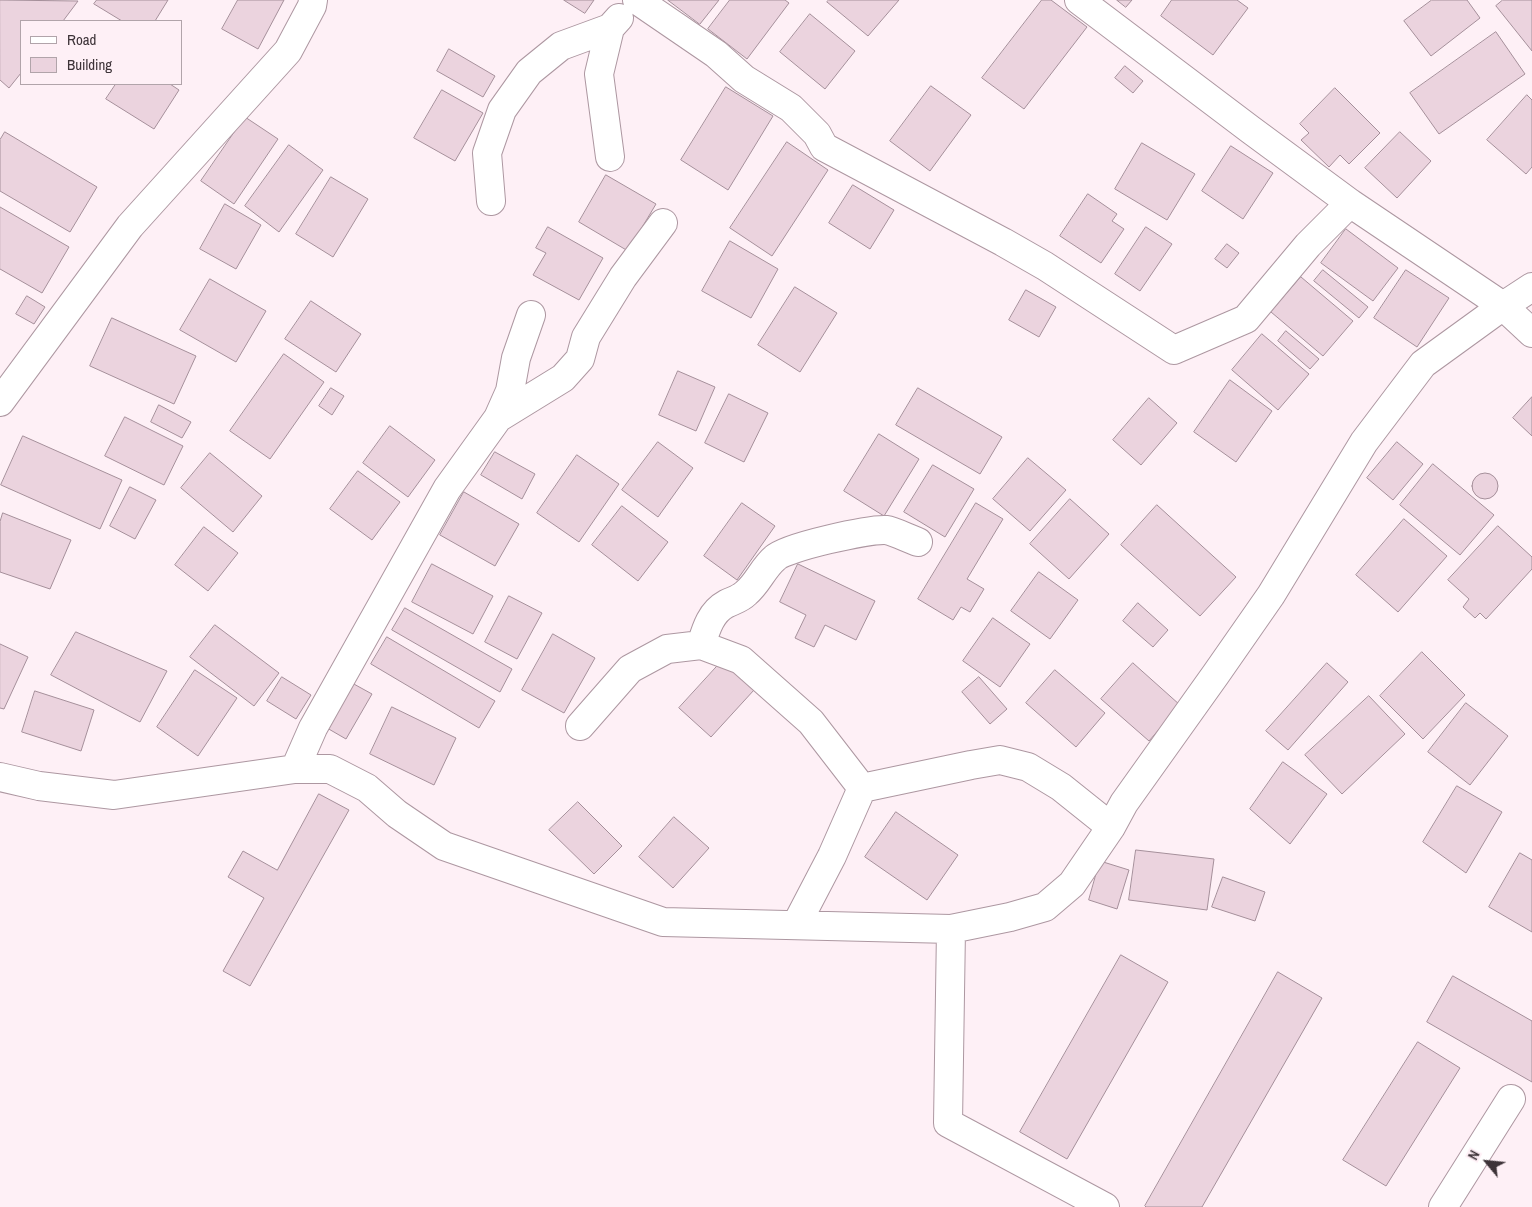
<!DOCTYPE html>
<html>
<head>
<meta charset="utf-8">
<style>
	body { margin:0 }
	#map { position:relative; width:1532px; height:1207px; overflow:hidden; background:#fef0f6; font-family:"Archivo Narrow",sans-serif }
	canvas { display:block }
	.legend { position:absolute; left:20px; top:20px; width:162px; height:65px; box-sizing:border-box; background:#fef0f6; border:1px solid #b1a4aa; margin:0; padding:6px 9px; list-style:none; font-size:15px; color:#3d3338 }
	.legend li { display:flex; align-items:center; gap:10px; height:25px }
	.legend b { width:25px; border:1px solid #b1a4aa }
	.north { position:absolute; left:1462px; top:1137px; width:50px; height:50px; -webkit-text-stroke:4px #fef0f6; paint-order:stroke; rotate:298deg; font-size:14px; font-weight:700; line-height:20px; text-align:center; color:#3d3338 }
	.north::after { content:''; display:block; margin:auto; width:18px; height:22px; background:#3d3338; clip-path:polygon(50% 0,100% 100%,50% 72%,0 100%) }
</style>
</head>
<body>
<div id="map">
<canvas width="1532" height="1207"></canvas>
<ul class="legend">
<li><b style="height:6px;background:#fff"></b>Road</li>
<li><b style="height:14px;background:#ebd3de"></b>Building</li>
</ul>
<div class="north">N</div>
</div>
<script>
const ctx = document.querySelector('canvas').getContext('2d');
ctx.lineJoin = 'round';
function fill(path, color) { ctx.fillStyle = color; ctx.fill(path, 'evenodd'); }
function stroke(path, color, width, dash) { ctx.strokeStyle = color; ctx.lineWidth = width; ctx.lineCap = dash ? 'butt' : 'round'; ctx.setLineDash(dash || []); ctx.stroke(path); }
const building = new Path2D(`
	M0,0L78,1L63,21H21V73L9,88L0,80Z
	M97,0H168L155,21H122L94,4Z
	M238,0H284L258,49L222,29Z
	M564,0H594L585,13Z
	M668,0H719L700,24Z
	M730,0H785L789,3L747,59L708,29Z
	M829,0H899L868,36L827,2Z
	M1042,0H1051L1087,27L1024,109L982,78Z
	M1117,0H1132L1126,7Z
	M1172,0H1237L1248,8L1213,55L1161,16Z
	M1432,0H1467L1480,18L1431,56L1404,21Z
	M1503,0H1532V51L1496,6Z
	M810,14L855,51L825,89L780,52Z
	M1496,32L1525,74L1439,134L1410,93Z
	M449,49L495,76L483,97L437,71Z
	M1125,66L1143,81L1133,93L1115,78Z
	M116,84H170L179,90L154,129L106,99Z
	M931,86L971,115L930,171L890,141Z
	M726,87L773,116L728,190L681,160Z
	M1335,88L1380,133L1349,164L1340,155L1329,167L1301,140L1309,133L1300,124Z
	M442,90L483,113L455,161L414,138Z
	M1527,95L1532,100V167L1526,174L1487,140Z
	M245,117L278,139L234,204L201,181Z
	M5,132L97,187L70,232L0,191V140Z
	M1400,132L1431,161L1397,198L1365,168Z
	M787,142L828,170L772,256L730,228Z
	M1142,143L1195,174L1167,220L1115,189Z
	M289,145L323,170L279,232L245,206Z
	M1231,146L1273,173L1243,219L1202,191Z
	M606,175L656,204L628,251L579,222Z
	M331,177L368,199L333,257L296,234Z
	M853,185L894,210L870,249L829,223Z
	M1088,194L1117,214L1112,221L1124,229L1101,263L1060,236Z
	M225,204L261,225L236,269L200,249Z
	M0,207L69,247L42,293L0,269Z
	M548,227L603,258L579,300L533,275L546,253L536,248Z
	M1146,227L1172,244L1140,291L1115,274Z
	M1346,229L1398,268L1373,301L1321,263Z
	M730,241L778,269L751,318L702,291Z
	M1227,244L1239,253L1227,268L1215,259Z
	M1323,270L1368,307L1359,318L1314,281Z
	M1406,270L1449,298L1417,347L1374,318Z
	M1301,277L1353,321L1323,356L1271,312Z
	M210,279L266,311L236,362L180,330Z
	M795,287L837,313L800,372L758,345Z
	M1026,290L1056,307L1039,337L1009,320Z
	M27,296L45,307L34,324L16,314Z
	M311,301L361,334L336,372L285,339Z
	M112,318L196,356L174,404L90,366Z
	M1286,331L1319,359L1310,369L1278,341Z
	M1262,334L1309,374L1278,410L1232,370Z
	M284,354L324,382L270,459L230,431Z
	M678,371L715,387L696,431L659,415Z
	M1230,380L1272,411L1236,462L1194,432Z
	M331,388L344,396L332,415L319,406Z
	M918,388L1002,437L980,474L896,425Z
	M729,394L768,413L744,462L705,443Z
	M1532,397V436L1513,418Z
	M1149,398L1177,423L1141,465L1113,440Z
	M159,405L191,422L182,438L151,422Z
	M125,417L183,446L164,485L105,456Z
	M390,426L435,460L408,497L363,463Z
	M879,434L919,459L884,516L844,491Z
	M23,436L122,480L100,529L1,485Z
	M658,442L693,468L658,517L622,490Z
	M1397,442L1423,464L1393,500L1367,478Z
	M495,452L535,474L522,499L481,475Z
	M210,453L262,496L233,532L181,488Z
	M577,455L619,484L579,542L537,513Z
	M1028,458L1066,490L1030,531L993,499Z
	M1433,464L1494,515L1460,555L1400,505Z
	M933,465L974,489L945,537L904,512Z
	M358,471L400,502L372,540L330,509Z
	M1472 486a13 13 0 1 1 26 0a13 13 0 1 1-26 0Z
	M130,487L156,500L135,539L110,526Z
	M464,492L519,524L495,566L440,535Z
	M1070,499L1109,534L1069,579L1030,544Z
	M742,503L775,526L737,580L704,556Z
	M976,503L1003,519L967,579L984,589L970,612L961,607L953,620L918,599Z
	M1157,505L1236,577L1200,616L1121,545Z
	M622,506L668,542L638,581L592,545Z
	M3,513L71,540L50,589L0,572V522Z
	M1404,519L1447,556L1398,612L1356,575Z
	M1498,526L1532,557V569L1486,619L1480,613L1475,618L1463,607L1469,599L1448,580Z
	M204,527L238,553L208,591L175,565Z
	M432,564L493,596L473,634L412,602Z
	M798,564L875,601L856,640L825,625L814,647L795,638L806,615L780,602Z
	M1039,572L1078,600L1050,639L1011,611Z
	M509,596L542,613L517,659L485,642Z
	M1138,603L1168,630L1153,647L1123,621Z
	M405,608L512,669L500,692L392,630Z
	M993,618L1030,644L1000,687L963,661Z
	M215,625L279,673L254,706L190,657Z
	M76,632L167,671L140,722L51,675Z
	M553,634L595,658L564,713L522,690Z
	M387,637L495,701L479,728L371,664Z
	M0,644L28,657L4,709L0,708Z
	M1422,652L1465,695L1423,739L1380,696Z
	M722,661L754,690L711,737L679,708Z
	M1133,663L1180,705L1149,741L1101,699Z
	M1327,663L1348,682L1288,750L1266,731Z
	M195,670L237,698L198,756L157,727Z
	M1055,670L1105,713L1076,747L1026,703Z
	M282,677L311,695L296,719L267,701Z
	M979,677L1007,709L990,724L962,692Z
	M352,683L372,694L346,739L327,728Z
	M35,691L94,710L81,751L22,732Z
	M1369,696L1405,734L1342,794L1305,755Z
	M1466,703L1508,736L1470,785L1428,752Z
	M392,707L456,738L434,785L370,754Z
	M1283,762L1327,794L1290,844L1250,809Z
	M1457,786L1502,812L1466,873L1423,842Z
	M319,794L349,810L250,986L223,971L264,898L228,877L243,851L277,870Z
	M578,802L622,846L594,874L549,830Z
	M896,812L958,855L927,900L865,857Z
	M674,817L709,848L673,888L639,857Z
	M1136,850L1214,859L1207,910L1129,900Z
	M1520,853L1532,860V932L1489,907Z
	M1100,861L1129,870L1117,909L1089,900Z
	M1223,877L1265,892L1255,921L1212,907Z
	M1121,955L1168,982L1067,1159L1020,1132Z
	M1278,972L1322,998L1202,1207H1146L1145,1206Z
	M1453,976L1532,1021V1082L1427,1022Z
	M1418,1042L1460,1068L1386,1186L1343,1160Z`);
const minor = new Path2D(`
	M637,0L716,54L744,79L791,108L817,134L824,147L1003,242L1045,266L1174,350L1246,319L1308,245L1350,203
	M1079,0L1251,130L1350,203L1503,306L1532,333
	M610,157L599,74L610,28L619,18
	M491,201L487,153L502,110L529,72L561,46L610,28
	M0,402L130,226L288,51L312,6L313,0
	M498,418L510,391L516,358L531,315
	M701,645C706,629 711,612 726,604C734,600 740,599 746,593C758,583 763,568 775,558C786,547 869,529 886,530C894,531 909,539 918,542
	M580,726L630,669L667,649L701,645L741,660L811,722L862,788L832,856L796,925
	M295,769L313,728L447,489L498,418L563,378L580,359L586,337L623,277L663,223
	M0,777L39,786L114,795L295,769H330L367,788L397,814L444,846L663,922L951,929L1010,917L1045,907L1072,884L1111,827L1124,803L1216,674L1271,595L1364,442L1423,364L1503,306L1532,287
	M862,788L971,765L1000,760L1028,767L1061,787L1111,827
	M951,929L948,1123L1105,1207
	M1443,1207L1511,1099`);
fill(building, '#ebd3de');
stroke(building, '#a58f9a', 1);
stroke(minor, '#ad97a1', 30);
stroke(minor, '#fff', 28);
</script>
</body>
</html>
